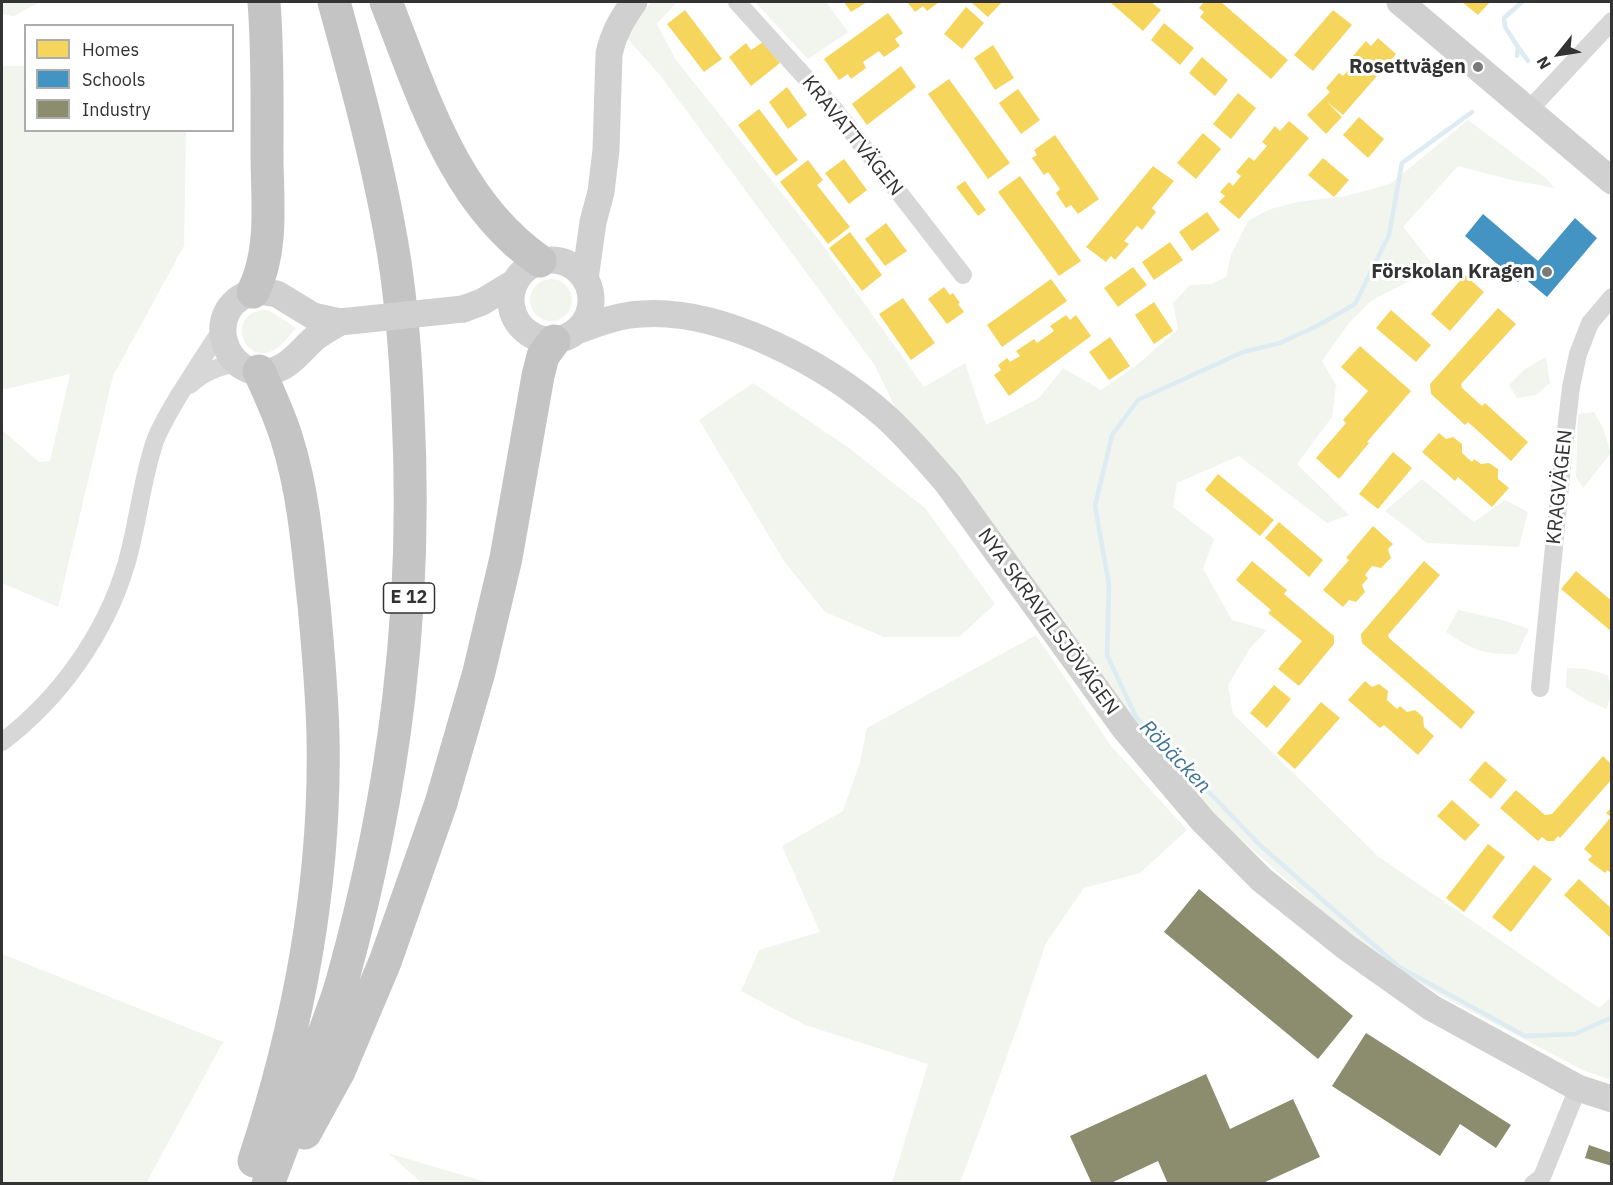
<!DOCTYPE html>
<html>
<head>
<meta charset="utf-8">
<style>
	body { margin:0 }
	#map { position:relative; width:1613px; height:1185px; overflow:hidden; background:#fff; font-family:"IBM Plex Sans",sans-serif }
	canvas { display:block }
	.frame { position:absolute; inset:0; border:3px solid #333; pointer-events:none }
	.legend { position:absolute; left:24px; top:24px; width:210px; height:108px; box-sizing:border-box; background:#fff; border:2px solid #adadad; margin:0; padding:8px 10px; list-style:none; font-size:18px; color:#333 }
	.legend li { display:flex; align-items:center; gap:12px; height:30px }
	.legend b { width:30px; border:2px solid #adadad }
	.north { position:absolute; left:1529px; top:24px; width:60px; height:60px; -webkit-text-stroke:4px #fff; paint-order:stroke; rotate:240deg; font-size:16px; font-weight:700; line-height:24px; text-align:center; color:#333 }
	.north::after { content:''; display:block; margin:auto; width:21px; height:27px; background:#333; clip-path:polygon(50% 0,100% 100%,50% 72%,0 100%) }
</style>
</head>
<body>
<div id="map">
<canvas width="1613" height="1185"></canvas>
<div class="frame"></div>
<ul class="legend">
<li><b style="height:16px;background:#f6d55c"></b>Homes</li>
<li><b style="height:16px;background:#4393c3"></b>Schools</li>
<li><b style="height:16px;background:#8c8c6e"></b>Industry</li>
</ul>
<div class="north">N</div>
</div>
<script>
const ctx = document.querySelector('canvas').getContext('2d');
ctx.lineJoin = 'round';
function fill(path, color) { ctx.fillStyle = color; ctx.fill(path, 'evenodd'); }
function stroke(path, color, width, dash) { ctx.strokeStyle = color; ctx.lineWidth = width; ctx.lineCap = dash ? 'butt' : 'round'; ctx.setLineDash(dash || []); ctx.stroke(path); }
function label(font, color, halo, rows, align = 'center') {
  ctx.font = font + ' "IBM Plex Sans",sans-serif'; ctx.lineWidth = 6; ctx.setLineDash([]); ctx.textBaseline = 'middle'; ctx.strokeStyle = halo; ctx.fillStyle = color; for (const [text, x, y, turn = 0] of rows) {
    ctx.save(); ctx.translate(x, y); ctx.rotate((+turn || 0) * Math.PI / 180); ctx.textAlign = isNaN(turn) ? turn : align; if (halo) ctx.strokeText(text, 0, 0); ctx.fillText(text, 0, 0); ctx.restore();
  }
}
const green = new Path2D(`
	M2,2H40L14,16L2,14Z
	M651,2H677L657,24L676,60L819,240L924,387L965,363L986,425L1039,398L1063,368L1101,390L1138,364L1178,329L1173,303L1190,285L1211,284L1226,277L1231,255L1248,221L1270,209L1298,202L1346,196L1390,184L1468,120L1546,178L1554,188L1512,180L1458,166L1403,227L1431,262L1417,277L1371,301L1349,323L1322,361L1336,385L1332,417L1297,464L1349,515L1327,523L1239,456L1177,483L1173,507L1214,539L1203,569L1232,620L1267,630L1251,647L1228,685L1233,714L1379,857L1599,1008L1611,997V1080L1583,1070L1438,994L1357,942L1212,814L1132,718L1070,629L1012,550L900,417L874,364L660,75L626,37Z
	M755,2H826L848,32L808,59Z
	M2,66H25L26,130L186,131L184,246L113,376L58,607L2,583V430L39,462L50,461L70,374L6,389L2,388Z
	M530 300a21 21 0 1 1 42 0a21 21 0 1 1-42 0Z
	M263,310L270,311L296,328C289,336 281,347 272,351C244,364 226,315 263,310Z
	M1546,357L1550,383L1536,395L1517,398L1509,385L1525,369Z
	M753,383L849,448L925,508L995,604L959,637H884L825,612L784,561L699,420Z
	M1594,412L1603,428L1611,453L1583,488L1576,477L1578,414Z
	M1422,479L1474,522L1505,500L1528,512L1519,547L1427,543L1385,511Z
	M1458,610L1502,620L1529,629L1517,654C1484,655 1473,650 1446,632Z
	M1036,635L1111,746L1187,830L1140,873L1084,888L1046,943L1019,1023L960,1183H892L928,1064L805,1025L741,991L759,950L820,932L782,846L843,811L860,762L867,728Z
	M1567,668L1587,669L1608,675C1611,689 1613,697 1606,709L1588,701L1566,687Z
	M2,954L223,1042L146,1183H2Z
	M388,1153L489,1183H422Z`);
const homes = new Path2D(`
	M844,2H867L851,12Z
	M907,2H939L927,11L923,6L915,12Z
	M971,2H1002L988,17Z
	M1110,2H1151L1161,10L1143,31Z
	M1204,2H1221L1288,60L1271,79L1200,17L1204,12L1199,8Z
	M1462,2H1490L1478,15Z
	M966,7L984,23L962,49L944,34Z
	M685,10L722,59L704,72L667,24Z
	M1333,10L1352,25L1313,71L1294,55Z
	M888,13L903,33L895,39L900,46L884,57L879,51L863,62L866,68L851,79L848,74L839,80L824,59Z
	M1164,23L1194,48L1180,65L1151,40Z
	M1378,38L1396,54L1343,115L1327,102L1342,117L1326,134L1307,115L1330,92L1326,88L1339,73L1343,76L1357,60L1352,57L1366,41L1371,46Z
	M763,42L780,63L751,86L729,57L746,43L751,50Z
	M993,45L1014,78L995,90L974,58Z
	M1202,57L1228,80L1215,96L1189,73Z
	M901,66L916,87L867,125L852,104Z
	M949,79L1010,163L988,179L928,94Z
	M787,87L807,115L788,129L769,102Z
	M1018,89L1040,120L1021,134L999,103Z
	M1238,93L1256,108L1231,139L1213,124Z
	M759,109L798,160L776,176L738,125Z
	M1359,117L1384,139L1368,158L1343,135Z
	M1289,121L1309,138L1239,219L1219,202L1225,196L1220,192L1229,182L1233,186L1241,176L1236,172L1249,157L1254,161L1267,146L1262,142L1275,126L1280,131Z
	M1203,133L1221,149L1196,179L1177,163Z
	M1055,135L1099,199L1078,214L1071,205L1066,208L1056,193L1060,189L1048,172L1044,175L1032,158L1037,155L1034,150Z
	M1323,158L1349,180L1334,197L1308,175Z
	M844,159L867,190L849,204L825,173Z
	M808,160L823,180L817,185L850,227L828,244L780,182Z
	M1153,166L1174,181L1152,208L1156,212L1142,230L1137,226L1124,241L1129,244L1115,260L1111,256L1106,262L1086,247Z
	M1020,176L1081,261L1059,276L998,192Z
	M965,181L986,210L978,216L956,187Z
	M1207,212L1220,230L1192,251L1179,232Z
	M886,223L907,251L885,266L865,239Z
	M850,232L882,275L862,291L829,248Z
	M1170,242L1183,260L1154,280L1142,262Z
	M1133,267L1147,285L1118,307L1104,288Z
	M1465,275L1484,292L1450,331L1431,314Z
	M1051,279L1067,301L1002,347L987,325Z
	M944,287L950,295L953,293L960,303L958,304L964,312L947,324L928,299Z
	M903,298L935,343L911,360L879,314Z
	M1154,302L1173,331L1154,344L1135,315Z
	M1498,308L1516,324L1461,384L1462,388L1482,406L1485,403L1528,442L1511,461L1468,422L1465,425L1431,394L1430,384Z
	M1391,310L1431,345L1416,362L1376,328Z
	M1066,315L1070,320L1076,315L1091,336L1009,396L994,375L1001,370L998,365L1007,358L1010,362L1020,356L1016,351L1034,339L1037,343L1054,331L1050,326Z
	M1110,337L1130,366L1109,380L1089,352Z
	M1360,346L1411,391L1367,442L1369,443L1339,479L1316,458L1346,423L1343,420L1368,391L1341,367Z
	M1439,433L1446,439L1453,437L1462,444V453L1472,462L1474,459L1481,464L1489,463L1498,469V479L1509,488L1492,507L1458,477L1455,481L1422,452Z
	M1393,452L1412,468L1378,509L1359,494Z
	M1218,474L1274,520L1260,536L1205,490Z
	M1279,522L1323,560L1309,577L1265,538Z
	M1373,526L1393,544L1388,549L1391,558L1381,568L1372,566L1365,575L1368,578L1362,585L1365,592L1356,602L1349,600L1343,607L1323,590L1349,560L1346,558Z
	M1252,561L1287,590L1284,594L1334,636V644L1299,686L1278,669L1302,641L1268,613L1271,610L1236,580Z
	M1424,561L1440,575L1388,635L1389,638L1475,712L1461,729L1362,643L1361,634Z
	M1576,571L1612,601V632L1561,589Z
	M1365,681L1372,687L1379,684L1388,691L1387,700L1397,709L1400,706L1407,712L1415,710L1423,717L1424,727L1434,736L1418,755L1384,725L1380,728L1348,700Z
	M1274,685L1291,699L1267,728L1250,713Z
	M1321,702L1340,718L1295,769L1277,753Z
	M1603,756L1612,765V779L1560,838L1558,836L1554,841H1547L1542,837L1538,841L1500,808L1516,790L1545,815L1552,814Z
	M1485,761L1507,780L1491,799L1469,780Z
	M1452,800L1480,825L1465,841L1437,816Z
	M1612,807V874L1607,870L1605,873L1588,860L1592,856L1584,849L1611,817L1606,813Z
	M1488,844L1505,857L1464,912L1446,898Z
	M1534,865L1552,879L1511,932L1492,917Z
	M1579,879L1612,909V939L1564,895Z`);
const schools = new Path2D(`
	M1483,214L1538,261L1575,218L1597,238L1547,297L1523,277L1518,282L1465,236Z`);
const industry = new Path2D(`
	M1199,889L1353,1016L1318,1059L1164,932Z
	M1366,1033L1511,1125L1496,1148L1460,1124L1440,1156L1332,1086Z
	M1206,1074L1230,1129L1293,1099L1320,1157L1261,1184H1168L1158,1161L1109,1184H1092L1070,1136Z
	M1589,1145L1612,1153V1166L1585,1158Z`);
const stream = new Path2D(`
	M1518,47L1528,61
	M1517,56L1518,47L1505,27L1504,18L1522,2
	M1472,112L1402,163L1389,235L1355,304L1319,325L1280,343L1243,352L1138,400L1112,435L1095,506L1109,585L1107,655L1136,717L1261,846L1399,967L1525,1036L1575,1034L1612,1017`);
const street = new Path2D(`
	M737,2L834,109L963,275
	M1529,110L1612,21
	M190,385C203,372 219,366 237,363
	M1540,688L1563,456L1571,387L1578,354L1590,323L1612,297
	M2,742C59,699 105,635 126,565C138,525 141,482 155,441C161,425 170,411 178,397C193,374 207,350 223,328
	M1533,1184L1542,1177L1578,1088`);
const secondary = new Path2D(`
	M1400,2L1612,181
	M511 300a40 40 0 1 1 80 0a40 40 0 1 1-80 0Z
	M585,279L593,222L601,192L606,150L609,54C613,34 622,19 634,2
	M259,291L277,294L313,316L340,322C332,327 324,331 316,337C304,347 293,363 278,369C224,390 196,302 259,291Z
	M463,309L482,302L515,282
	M579,330C599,323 619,315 641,314C722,308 826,364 886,417C908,437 928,461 948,484L1125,729L1203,821L1262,880L1346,947L1432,1008L1578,1088L1612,1099`);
const highway = new Path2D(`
	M386,2C423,95 454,202 540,261
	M253,292C274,250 267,199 267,153C267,102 268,52 264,2
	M305,1133L339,1071L385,962L441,803L479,672L506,558L538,376L543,356L554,341
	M254,1161C299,1025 326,879 323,736C322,692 318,648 314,605C308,551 304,495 288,443C281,418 270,395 259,371
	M268,1184C286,1138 302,1092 319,1047C327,1024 337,1001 343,978C395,789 418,609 408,413C406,360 402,308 394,256C380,170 357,85 334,2`);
const secondaryBridge = new Path2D(`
	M340,322L463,309`);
const markers = [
	[1478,67,6,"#7a7a7a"],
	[1547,272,6,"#7a7a7a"]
];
const shields = [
	[409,598,51]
];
const shieldNames = [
	["E 12",409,598]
];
const poiNames = [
	["Rosettvägen",1466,67],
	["Förskolan Kragen",1535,272]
];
const streetNames = [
	["KRAVATTVÄGEN",852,136,51],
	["KRAGVÄGEN",1560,487,-84],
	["NYA SKRAVELSJÖVÄGEN",1048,622,54]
];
const waterNames = [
	["Röbäcken",1175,757,46]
];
fill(green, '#f1f5ed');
fill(homes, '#f6d55c');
fill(schools, '#4393c3');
fill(industry, '#8c8c6e');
stroke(stream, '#ddebf3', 4.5);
stroke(street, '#d7d7d7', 18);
stroke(secondary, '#d0d0d0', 27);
stroke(highway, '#c4c4c4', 33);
stroke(secondaryBridge, '#d0d0d0', 27);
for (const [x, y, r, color] of markers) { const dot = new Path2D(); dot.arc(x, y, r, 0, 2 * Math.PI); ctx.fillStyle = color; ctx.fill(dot); stroke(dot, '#fff', 2); }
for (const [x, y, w] of shields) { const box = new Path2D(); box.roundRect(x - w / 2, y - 15, w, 30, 4.5); ctx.fillStyle = '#fff'; ctx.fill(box); stroke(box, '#333', 1.5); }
label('bold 18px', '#333', null, shieldNames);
label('bold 20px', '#333', '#fff', poiNames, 'right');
label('20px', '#333', '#fff', streetNames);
label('italic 21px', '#3f7597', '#fff', waterNames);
</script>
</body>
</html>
